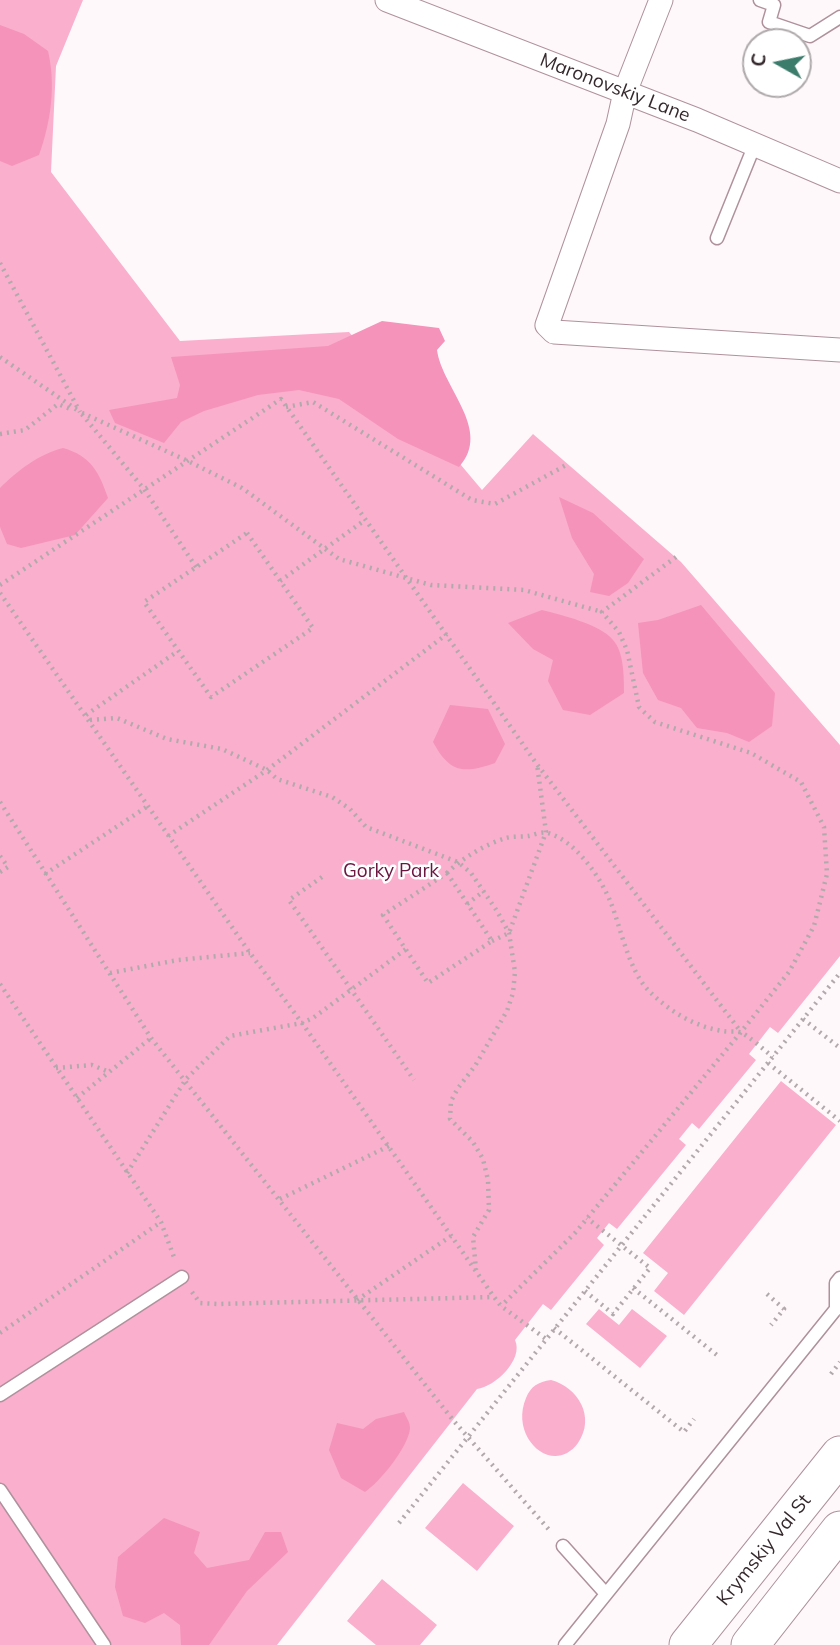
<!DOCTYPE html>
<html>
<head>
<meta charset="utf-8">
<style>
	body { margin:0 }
	#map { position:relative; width:840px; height:1645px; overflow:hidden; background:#fff8fb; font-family:Mulish,sans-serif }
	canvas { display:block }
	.north { position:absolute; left:742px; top:28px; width:70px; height:70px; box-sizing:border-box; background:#fff; border:2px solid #aea9ab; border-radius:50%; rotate:279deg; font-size:19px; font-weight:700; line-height:28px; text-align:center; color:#35292d }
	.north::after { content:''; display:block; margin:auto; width:24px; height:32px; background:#3c7c6b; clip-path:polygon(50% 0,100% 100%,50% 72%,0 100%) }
</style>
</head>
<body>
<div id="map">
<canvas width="840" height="1645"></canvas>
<div class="north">С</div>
</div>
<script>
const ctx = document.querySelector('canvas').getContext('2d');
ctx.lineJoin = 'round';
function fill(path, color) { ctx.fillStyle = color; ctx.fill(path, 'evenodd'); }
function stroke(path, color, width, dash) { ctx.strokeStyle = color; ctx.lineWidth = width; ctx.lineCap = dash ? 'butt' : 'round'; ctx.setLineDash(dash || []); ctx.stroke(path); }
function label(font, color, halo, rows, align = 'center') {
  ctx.font = font + ' Mulish,sans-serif'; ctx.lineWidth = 5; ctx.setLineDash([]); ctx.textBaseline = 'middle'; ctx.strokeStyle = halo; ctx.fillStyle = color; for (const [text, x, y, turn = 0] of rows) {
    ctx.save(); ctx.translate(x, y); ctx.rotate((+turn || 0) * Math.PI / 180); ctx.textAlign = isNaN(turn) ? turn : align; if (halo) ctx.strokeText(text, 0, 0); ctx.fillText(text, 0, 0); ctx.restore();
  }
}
const green = new Path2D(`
	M0,0H83L56,66L51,172L180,341L349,332L482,490L533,434L681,562L840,745V956L778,1033L770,1027L749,1054L756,1060L699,1129L692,1123L679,1139L686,1145L617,1229L609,1223L597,1238L604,1245L551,1310L543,1304L515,1340C524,1359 495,1387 477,1389L277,1645H0Z
	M781,1081L836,1125L684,1315L654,1291L668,1273L643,1253Z
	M599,1309L619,1325L632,1309L667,1336L640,1368L586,1324Z
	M551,1380C578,1387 596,1417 578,1443C553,1477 509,1438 526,1398C531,1386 538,1382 551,1380Z
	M463,1483L514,1526L477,1571L425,1528Z
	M382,1579L437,1625L420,1645H376L347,1621Z`);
const forest = new Path2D(`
	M0,25L24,34L48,51C56,85 51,122 39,155L12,166L0,161Z
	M382,321L439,328L445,341L437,350C442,388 493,430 459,467L398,439L339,399L299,390L258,395L204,411L181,422L164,443L115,423L109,410L177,398L180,385L171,357L328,346Z
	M63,448C91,456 99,472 108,498L75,535L21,548L7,544L0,527V488C17,471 39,454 63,448Z
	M559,497L593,513L644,559L628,583L609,596L590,592L594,574L572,538Z
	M701,605L775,693L772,726L749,742L727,733L697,728L681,708L658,700L643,673L638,623L658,620Z
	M542,610C561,615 600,624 613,640C624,652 624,677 624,693L590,715L563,710L548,681L553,660L533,649L508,623Z
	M450,705L488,709L505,744L495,763C463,774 450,773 433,742Z
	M404,1412C406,1417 410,1422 410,1428C409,1446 380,1482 365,1492L341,1478L329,1450L337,1423L363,1429L376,1419Z
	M164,1518L200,1532L194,1553L207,1568L249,1560L265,1532H281L288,1552L247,1591L209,1645H181L180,1625L164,1613L145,1623L123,1616L115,1587L118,1557Z`);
const path = new Path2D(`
	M0,263L80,412
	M0,357L80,412
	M286,407L313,402L472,500L495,504L568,464
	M0,434L25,430L58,404L73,410
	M247,533L313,628L211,697L144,602Z
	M676,557L602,612L619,632L627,650L639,707L645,713L655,722L667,726L751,753L801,782L824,827L827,874L814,926L789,972L741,1032
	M196,567L144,489L80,412L188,461L242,488L339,559L431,585L524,590L602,612
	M280,581L365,520
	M0,585L281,399L536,763L741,1032L575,1233L501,1306
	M0,593L250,953L302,1023L494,1297L501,1306L546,1339
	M86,715L178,651
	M90,720L117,718L167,739L222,749L267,770L277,779L332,797L350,809L366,827L458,862L471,873L497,911L509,933L515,972L513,993L507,1011L475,1066L458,1088L451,1101L450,1119L473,1142L483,1159L488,1180L489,1210L473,1237L476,1270
	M0,802L151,1038L453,1420L551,1532
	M168,836L267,770L447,634
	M0,856L8,867L0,872
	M447,873C462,858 486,844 506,838C513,836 521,837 528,836C534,835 542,831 548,833C576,841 601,878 611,903C621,929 629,971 649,991C669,1011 695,1027 723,1031C728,1032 734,1031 739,1032C746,1033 765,1051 773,1057
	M447,873L492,941L428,983L383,915Z
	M45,874L148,806
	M322,877L289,900L414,1080
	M467,904L484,891
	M492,941L509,933L546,832L537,764
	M110,973L178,960L250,953
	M0,984L161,1222L175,1260
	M803,1019L840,1048
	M768,1063L840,1121
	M56,1068L92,1065L109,1072
	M77,1098L151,1038
	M127,1173L186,1079L230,1036L302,1023L313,1018L406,949
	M280,1199L389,1146
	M633,1288L718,1356
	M585,1291L613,1314L650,1268L587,1218
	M192,1292L200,1303L218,1304L493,1297
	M767,1294L784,1309L771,1325
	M357,1300L451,1236
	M554,1328L684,1432L694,1419
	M0,1333L161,1222
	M831,1374L840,1362
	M399,1523L840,973`);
const service = new Path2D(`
	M760,0L774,5L769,22L810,36L840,17
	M717,238L755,144
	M840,1308L836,1309V1283L840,1278
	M0,1395L182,1277
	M0,1490L104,1645
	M563,1546L606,1594
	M565,1645L840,1304`);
const minor = new Path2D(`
	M387,0L697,120L840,181
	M661,0L625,92L618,124L547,325L554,332L840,350`);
const primary = new Path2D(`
	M688,1645L840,1455
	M750,1645L840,1530`);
const streetNames = [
	["Maronovskiy Lane",615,88,21],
	["Krymskiy Val St",764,1550,-51]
];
const parkNames = [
	["Gorky Park",391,871]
];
fill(green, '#faafcc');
fill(forest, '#f593bb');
stroke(service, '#af919c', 15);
stroke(minor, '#af919c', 25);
stroke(primary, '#af919c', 39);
stroke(path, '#b2a9ac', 4.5, [2, 5]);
stroke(service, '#fff', 12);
stroke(minor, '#fff', 23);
stroke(primary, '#fff', 37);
label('19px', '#35292d', '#fff', streetNames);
label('19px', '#6b1541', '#fff', parkNames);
</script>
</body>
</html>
